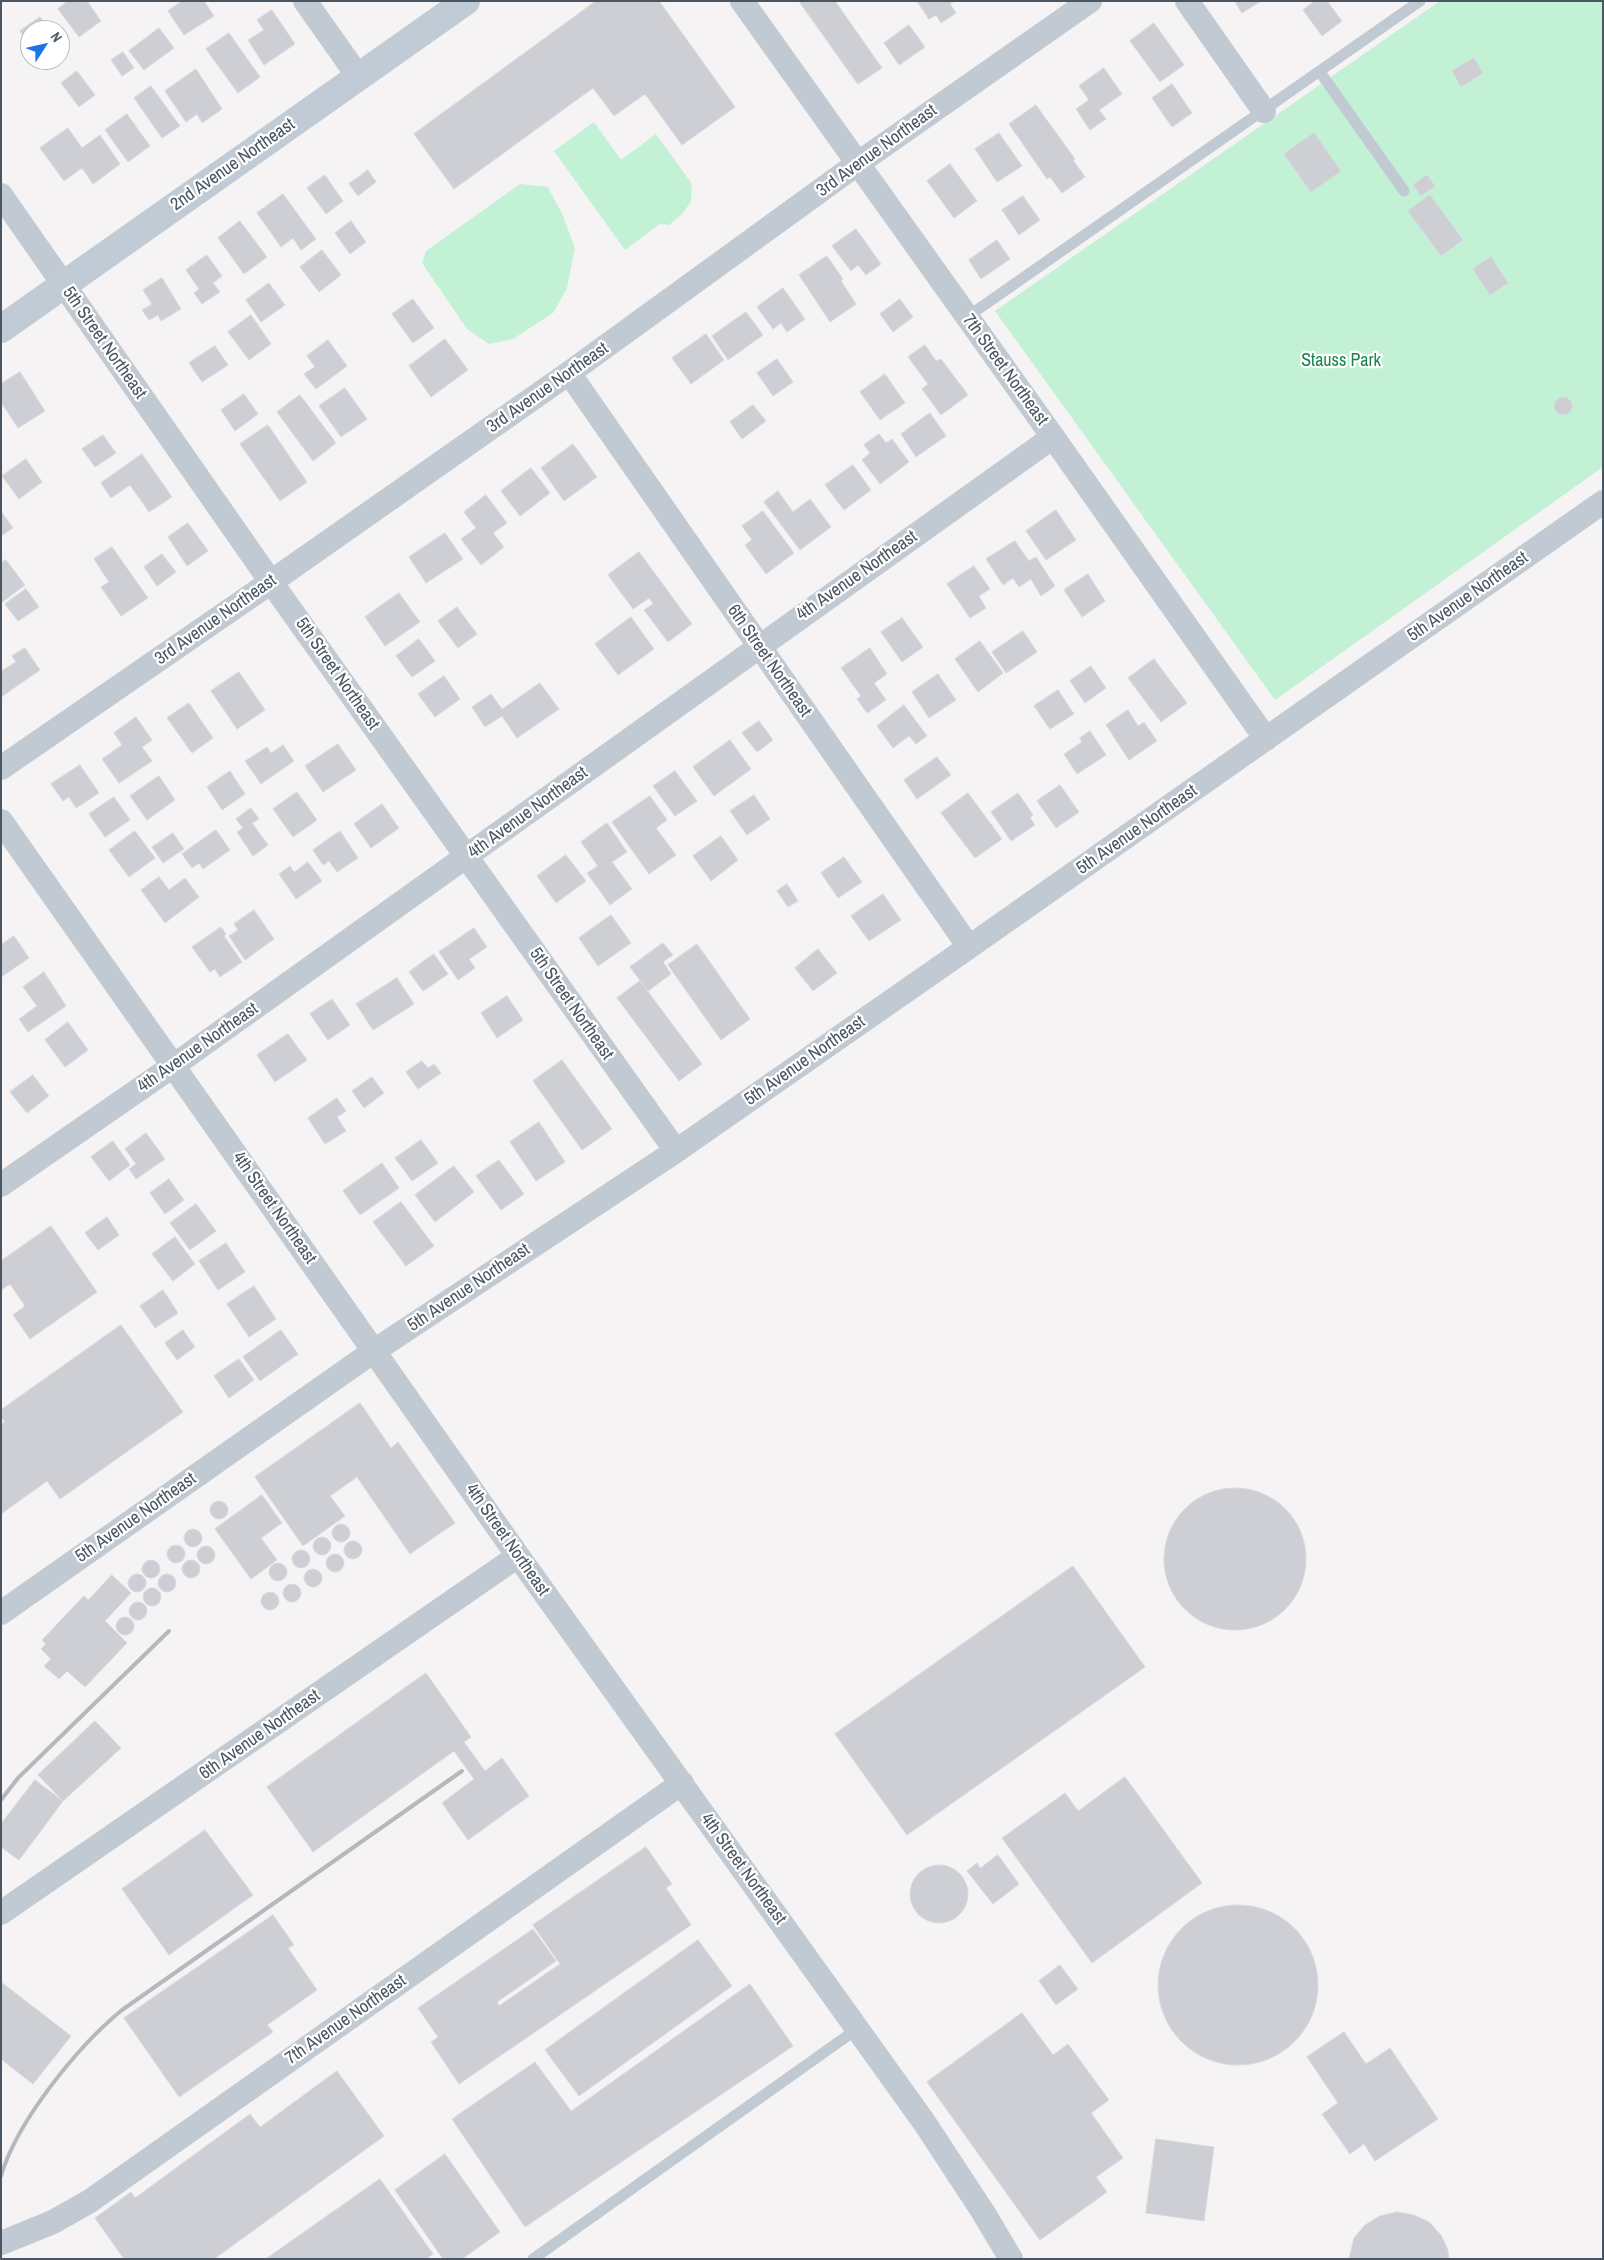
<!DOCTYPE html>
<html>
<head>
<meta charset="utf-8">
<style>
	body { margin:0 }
	#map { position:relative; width:1604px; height:2260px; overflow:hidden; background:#f5f3f3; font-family:"Archivo Narrow",sans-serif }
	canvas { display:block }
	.frame { position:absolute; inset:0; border:2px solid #4a5661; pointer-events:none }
	.north { position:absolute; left:20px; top:20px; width:50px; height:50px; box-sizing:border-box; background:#fff; border:1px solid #b7bbc0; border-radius:50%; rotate:55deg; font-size:14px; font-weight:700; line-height:20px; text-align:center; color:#4a5661 }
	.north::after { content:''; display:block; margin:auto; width:18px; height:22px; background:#1a73e8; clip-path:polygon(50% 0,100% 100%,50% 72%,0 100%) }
</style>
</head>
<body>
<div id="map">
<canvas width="1604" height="2260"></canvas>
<div class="frame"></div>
<div class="north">N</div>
</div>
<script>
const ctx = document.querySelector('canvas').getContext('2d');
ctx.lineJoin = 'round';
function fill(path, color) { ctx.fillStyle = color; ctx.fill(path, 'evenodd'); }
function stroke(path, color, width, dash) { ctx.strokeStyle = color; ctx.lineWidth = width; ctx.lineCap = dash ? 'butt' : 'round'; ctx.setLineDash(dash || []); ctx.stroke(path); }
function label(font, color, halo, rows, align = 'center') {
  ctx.font = font + ' "Archivo Narrow",sans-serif'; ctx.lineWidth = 4.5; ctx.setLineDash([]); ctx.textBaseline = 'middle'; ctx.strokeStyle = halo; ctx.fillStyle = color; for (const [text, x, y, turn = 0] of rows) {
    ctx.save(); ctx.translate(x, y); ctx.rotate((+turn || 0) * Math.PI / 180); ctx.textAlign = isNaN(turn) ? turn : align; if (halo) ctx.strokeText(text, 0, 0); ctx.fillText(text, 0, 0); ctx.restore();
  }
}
const green = new Path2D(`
	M1440,1H1603V467L1275,700L995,311Z
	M594,122L621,160L656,134L692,184L691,202L681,215L669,225L660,224L625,250L554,151Z
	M520,184L548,187L563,216L575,248L567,288L553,313L513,339L489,344L467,329L422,263L426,251Z`);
const building = new Path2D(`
	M68,1H87L101,21L79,37L58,9Z
	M182,1H204L214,16L184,35L168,11Z
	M596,1H659L735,107L682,145L645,94L614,116L593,88L454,189L414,134Z
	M799,1H835L882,68L858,84Z
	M917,1H954L950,4L956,13L941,23L936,15L929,19Z
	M1235,1H1261L1242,13Z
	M1315,1H1327L1342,21L1322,36L1303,10Z
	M272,10L295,44L264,65L248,40L264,30L257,20Z
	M40,17L49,30H30V45L20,31Z
	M1154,23L1184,65L1160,82L1130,41Z
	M909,25L925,47L899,65L884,43Z
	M159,28L174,48L144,70L129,51Z
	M229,33L260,77L238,93L206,49Z
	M123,52L134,68L122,76L111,60Z
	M1474,58L1483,73L1461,87L1452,71Z
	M1104,68L1122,94L1099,110L1106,119L1090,130L1076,109L1089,100L1079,86Z
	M196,69L222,109L202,123L197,114L186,122L165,91Z
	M77,71L95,95L79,107L61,83Z
	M1172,84L1192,113L1172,127L1152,98Z
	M151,86L180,126L162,138L134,98Z
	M1036,105L1075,159L1073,160L1085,177L1062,193L1050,177L1047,179L1009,124Z
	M127,114L150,146L128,162L105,130Z
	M68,128L82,148L100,135L120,164L93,184L82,168L64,181L40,148Z
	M999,133L1022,166L997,182L975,149Z
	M1314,133L1341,171L1311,192L1284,154Z
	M950,164L977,201L954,218L927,181Z
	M368,170L376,182L358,196L349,184Z
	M325,175L343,201L326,214L307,188Z
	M1427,175L1435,186L1421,196L1413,185Z
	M283,194L316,239L301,250L293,238L281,247L257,213Z
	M1430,195L1463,240L1441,256L1408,211Z
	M1023,196L1040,220L1019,235L1002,210Z
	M240,221L267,257L244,274L218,238Z
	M351,221L366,242L350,254L335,233Z
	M856,229L881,264L866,275L858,265L851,271L832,246Z
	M997,240L1010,259L981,279L969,260Z
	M322,250L341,275L319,292L300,267Z
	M207,255L222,276L213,283L220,292L202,304L194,293L199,289L186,270Z
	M827,256L843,279L841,281L856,304L830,322L799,275Z
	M1491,257L1508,283L1490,295L1473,269Z
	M162,278L181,309L161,321L158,315L149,320L142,310L152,304L143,290Z
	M269,283L285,305L261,322L246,300Z
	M783,288L805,319L787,332L781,323L773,329L757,307Z
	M413,299L434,328L413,343L392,314Z
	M900,299L913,317L893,332L880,314Z
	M746,312L763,335L728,360L712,336Z
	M251,315L271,344L249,360L228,332Z
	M706,334L724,360L691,384L672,358Z
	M445,339L468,370L431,397L409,366Z
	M328,340L347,366L316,389L304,374L315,367L307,356Z
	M925,345L936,361L941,359L968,395L941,415L922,389L928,384L908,357Z
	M215,346L228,365L202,382L189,363Z
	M777,359L793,382L773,396L757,373Z
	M20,372L45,411L18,428L1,402V384Z
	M885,374L905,403L880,420L860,392Z
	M345,388L367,419L341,437L319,406Z
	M244,394L258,414L235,431L221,410Z
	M300,395L336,443L313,461L277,412Z
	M1554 406a9 9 0 1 1 18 0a9 9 0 1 1-18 0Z
	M753,405L766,421L742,439L730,422Z
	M930,413L946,436L916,457L901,434Z
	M268,425L307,482L280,501L240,444Z
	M879,434L886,443L892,439L909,462L880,484L862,460L870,453L864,445Z
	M103,435L116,453L95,467L82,449Z
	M573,444L597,477L564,501L541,468Z
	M142,454L172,497L149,512L130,485L111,498L101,483Z
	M26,459L42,482L19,499L2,476Z
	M853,465L871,490L844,510L825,485Z
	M531,468L550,493L520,516L501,491Z
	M778,491L793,512L810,499L831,527L800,550L764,502Z
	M486,495L507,523L493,533L504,547L481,565L461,539L476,528L464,512Z
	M1056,510L1076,540L1046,560L1026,531Z
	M1,511L13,528L1,536Z
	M763,511L794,553L766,574L745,545L752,540L742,526Z
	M188,523L208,551L187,566L168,537Z
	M445,533L463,559L426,583L409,557Z
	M1015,541L1029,561L1036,557L1055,586L1041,596L1031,579L1019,587L1013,578L1003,585L986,559Z
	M112,547L148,598L121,616L101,587L109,582L94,559Z
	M639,552L692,624L668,642L644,610L653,604L649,598L633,609L608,575Z
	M162,554L176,572L157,586L144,567Z
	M6,560L25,585L1,603V563Z
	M974,566L990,589L979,596L986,608L970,618L947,584Z
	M1088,574L1105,601L1082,617L1064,590Z
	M26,589L39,607L18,621L5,604Z
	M399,593L420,622L385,646L365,617Z
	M457,607L477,634L458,648L438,621Z
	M631,617L654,649L618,675L595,644Z
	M902,618L923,647L902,662L881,632Z
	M1023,631L1037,652L1006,673L992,652Z
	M419,639L435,661L412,677L396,656Z
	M980,641L1003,673L978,692L955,659Z
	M25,648L40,670L1,697V671L16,662L12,656Z
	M870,648L887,674L874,683L886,700L867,713L857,699L861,696L841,668Z
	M1154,659L1187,703L1161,722L1128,678Z
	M1091,666L1106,688L1085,703L1070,681Z
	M239,672L265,710L237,729L211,691Z
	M938,674L956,700L929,718L912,692Z
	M444,676L460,699L435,717L418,694Z
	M540,683L559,709L517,738L502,716L485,727L472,707L491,694L502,709Z
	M1058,690L1074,714L1050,729L1034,706Z
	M189,703L213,738L192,753L167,718Z
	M904,705L927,736L916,744L909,736L893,748L877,726Z
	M1128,710L1138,726L1144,722L1157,741L1129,760L1106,725Z
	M136,717L152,740L142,747L152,761L119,783L102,759L122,745L114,733Z
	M759,721L773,740L757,752L742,733Z
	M1090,731L1106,755L1077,774L1064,754L1082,742L1080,738Z
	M730,740L751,769L714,796L693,767Z
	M338,744L356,770L323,792L305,766Z
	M283,745L294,761L261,784L245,761L267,747L271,753Z
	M937,757L951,775L917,799L904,780Z
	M80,765L99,793L76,808L69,797L63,801L51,784Z
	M230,771L245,794L222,810L207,787Z
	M675,771L697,801L675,816L653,786Z
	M159,776L175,800L147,820L130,796Z
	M1060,785L1079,812L1056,828L1037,801Z
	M297,792L317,820L293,837L273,809Z
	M968,793L1002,839L975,858L941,813Z
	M1018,793L1033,815L1030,818L1035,825L1011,841L991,812Z
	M754,795L770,819L747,835L730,811Z
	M650,796L667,820L656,828L676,855L649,874L612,822Z
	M114,797L130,820L105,837L89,814Z
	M382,804L399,828L371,848L354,824Z
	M251,808L259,819L252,823L268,845L253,856L237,832L243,828L236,819Z
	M607,823L627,852L612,862L632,889L610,905L587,873L598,866L581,842Z
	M216,830L230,850L203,869L199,863L192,868L182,854Z
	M135,831L155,858L129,877L109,850Z
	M340,831L358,858L337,872L329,861L323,865L313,850Z
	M173,833L184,849L163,863L152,847Z
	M721,836L738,860L711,881L693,856Z
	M566,855L586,881L556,903L537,876Z
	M844,857L862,882L838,898L821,873Z
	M308,862L322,881L296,899L279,874L290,866L294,872Z
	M159,877L169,890L185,878L199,897L165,923L141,890Z
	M787,884L798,901L788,907L777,891Z
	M883,894L901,920L869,941L851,916Z
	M254,910L274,939L245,960L229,936L238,930L234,924Z
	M611,915L631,943L598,966L579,938Z
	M221,927L226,934L224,936L242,962L220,977L215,969L210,972L192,947Z
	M474,928L487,947L469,959L475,968L458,980L439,952Z
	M14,936L29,958L1,977V945Z
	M663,943L673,955L663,962L671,974L648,991L630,967Z
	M697,944L750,1019L721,1040L668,965Z
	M818,949L837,973L813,991L795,968Z
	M434,954L448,974L423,991L409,972Z
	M44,972L66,1006L28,1032L19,1019L37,1006L23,987Z
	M397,978L414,1004L373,1030L356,1004Z
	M640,981L702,1064L679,1081L617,998Z
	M507,996L523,1020L497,1038L481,1013Z
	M332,999L350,1025L328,1040L310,1014Z
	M68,1022L88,1050L65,1067L45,1040Z
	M288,1034L307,1060L275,1082L257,1055Z
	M562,1060L612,1129L582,1150L533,1081Z
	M422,1061L428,1068L434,1064L441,1073L418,1089L406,1072Z
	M33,1075L49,1096L27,1113L10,1092Z
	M372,1077L384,1093L364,1108L352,1091Z
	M337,1098L346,1111L337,1117L346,1131L325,1144L308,1118Z
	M539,1122L565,1162L536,1181L510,1142Z
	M146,1133L165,1159L136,1179L129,1169L136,1164L125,1149Z
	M421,1140L438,1163L412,1181L395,1158Z
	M113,1141L130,1165L109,1181L91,1157Z
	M499,1160L524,1194L501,1210L476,1176Z
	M382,1163L399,1188L360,1215L343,1191Z
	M454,1166L474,1192L435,1222L415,1195Z
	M169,1179L184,1200L165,1214L150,1193Z
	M401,1202L434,1246L406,1266L373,1222Z
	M196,1204L216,1231L190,1250L170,1223Z
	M107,1217L119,1235L98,1250L85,1233Z
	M51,1226L97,1292L30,1339L13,1315L25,1306L10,1284L1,1290V1261Z
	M175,1237L195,1264L173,1281L152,1254Z
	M226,1243L245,1272L218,1290L199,1261Z
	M254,1286L276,1319L249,1337L227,1304Z
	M163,1290L178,1313L155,1328L140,1306Z
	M121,1325L183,1412L60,1499L47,1481L1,1514V1424L5,1422L1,1417V1410Z
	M183,1330L195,1347L177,1360L165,1343Z
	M281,1330L298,1354L260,1381L243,1357Z
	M239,1359L254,1380L229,1398L214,1376Z
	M360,1403L391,1448L398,1442L455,1523L410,1554L357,1477L330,1496L345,1516L303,1546L255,1477Z
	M1164 1559a71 71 0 1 1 142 0a71 71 0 1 1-142 0Z
	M262,1495L282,1523L261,1538L277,1560L251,1579L215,1529Z
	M210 1510a9 9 0 1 1 18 0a9 9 0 1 1-18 0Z
	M332 1533a9 9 0 1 1 18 0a9 9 0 1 1-18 0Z
	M184 1538a9 9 0 1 1 18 0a9 9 0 1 1-18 0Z
	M313 1546a9 9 0 1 1 18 0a9 9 0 1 1-18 0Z
	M344 1550a9 9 0 1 1 18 0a9 9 0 1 1-18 0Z
	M167 1554a9 9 0 1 1 18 0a9 9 0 1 1-18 0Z
	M197 1555a9 9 0 1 1 18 0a9 9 0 1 1-18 0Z
	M292 1559a9 9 0 1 1 18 0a9 9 0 1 1-18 0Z
	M326 1563a9 9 0 1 1 18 0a9 9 0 1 1-18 0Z
	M182 1569a9 9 0 1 1 18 0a9 9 0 1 1-18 0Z
	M142 1569a9 9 0 1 1 18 0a9 9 0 1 1-18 0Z
	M269 1572a9 9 0 1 1 18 0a9 9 0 1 1-18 0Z
	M1073,1566L1145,1667L907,1835L835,1734Z
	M304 1578a9 9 0 1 1 18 0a9 9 0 1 1-18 0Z
	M128 1583a9 9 0 1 1 18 0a9 9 0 1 1-18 0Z
	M158 1583a9 9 0 1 1 18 0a9 9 0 1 1-18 0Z
	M112,1575L131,1593L105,1621L127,1643L85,1687L67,1671L59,1679L44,1666L51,1659L41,1649L46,1644L42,1640L84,1596L88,1600Z
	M283 1593a9 9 0 1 1 18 0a9 9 0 1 1-18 0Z
	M143 1597a9 9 0 1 1 18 0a9 9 0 1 1-18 0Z
	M261 1601a9 9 0 1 1 18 0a9 9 0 1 1-18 0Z
	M129 1611a9 9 0 1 1 18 0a9 9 0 1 1-18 0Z
	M116 1626a9 9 0 1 1 18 0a9 9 0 1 1-18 0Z
	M426,1673L471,1737L464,1742L485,1771L502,1758L529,1796L468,1840L442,1803L474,1779L454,1751L313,1852L267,1787Z
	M95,1721L121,1748L63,1801L38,1775Z
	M1125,1777L1202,1883L1092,1963L1002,1838L1065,1793L1078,1811Z
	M35,1780L63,1801L19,1860L1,1847V1824Z
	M205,1830L253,1895L169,1955L122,1889Z
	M646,1847L672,1884L666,1888L691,1925L459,2084L431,2042L438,2037L418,2008L533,1929L556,1961L497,2002L499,2006L560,1964L533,1925Z
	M998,1855L1019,1884L993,1904L967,1871L977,1863L980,1868Z
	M910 1894a29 29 0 1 1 58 0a29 29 0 1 1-58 0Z
	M1158 1985a80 80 0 1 1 160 0a80 80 0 1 1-160 0Z
	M273,1915L294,1945L288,1948L317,1990L267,2025L273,2032L179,2097L124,2018Z
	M698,1940L732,1986L579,2096L545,2050Z
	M1060,1965L1078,1989L1056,2005L1039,1981Z
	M1,1982L71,2036L33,2084L1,2059Z
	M750,1984L793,2046L525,2227L452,2119L535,2062L571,2111Z
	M1022,2013L1053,2055L1068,2044L1109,2100L1091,2113L1123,2158L1096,2177L1107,2192L1040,2240L927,2082Z
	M1344,2032L1366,2064L1390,2048L1438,2119L1375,2161L1364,2144L1350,2154L1322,2114L1338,2103L1307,2057Z
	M337,2071L384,2136L214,2259H124L95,2218L131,2192L135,2198L250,2114L260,2127Z
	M1156,2139L1214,2147L1204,2221L1146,2213Z
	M445,2154L500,2232L462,2259H443L395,2190Z
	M380,2179L433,2254L426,2259H266Z
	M1397,2212L1414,2215L1429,2222L1441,2235L1448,2250L1449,2259H1349L1354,2238L1365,2225L1380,2216Z`);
const lane = new Path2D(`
	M1320,72L1404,191
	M967,317L1420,1
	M533,2259L857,2029`);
const street = new Path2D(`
	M305,1L358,76
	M742,1L1053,437L1266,739
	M1187,1L1264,111
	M1,195L271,582L676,1151
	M569,373L969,947
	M1,768L271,582L569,373L857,164L1090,1
	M1,821L518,1556L924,2122L983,2212L1011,2259
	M1,1185L173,1066L1053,437
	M1,1613L374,1351L676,1151L969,947L1603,502
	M1,1913L518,1556
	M1,2243L53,2222L90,2201L682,1783`);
const secondary = new Path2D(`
	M1,329L466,1`);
const rail = new Path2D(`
	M1,1800L18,1778L169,1631
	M1,2176C17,2121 78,2046 122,2010L462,1771`);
const streetNames = [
	["3rd Avenue Northeast",877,151,-36],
	["2nd Avenue Northeast",233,165,-35],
	["5th Street Northeast",104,343,55],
	["7th Street Northeast",1005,370,54],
	["3rd Avenue Northeast",548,388,-35],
	["4th Avenue Northeast",857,576,-35],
	["5th Avenue Northeast",1468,597,-35],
	["3rd Avenue Northeast",216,620,-35],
	["6th Street Northeast",769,661,55],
	["5th Street Northeast",337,674,55],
	["4th Avenue Northeast",528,813,-36],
	["5th Avenue Northeast",1137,830,-35],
	["5th Street Northeast",571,1004,55],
	["4th Avenue Northeast",198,1048,-35],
	["5th Avenue Northeast",805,1061,-35],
	["4th Street Northeast",274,1208,55],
	["5th Avenue Northeast",469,1288,-34],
	["5th Avenue Northeast",136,1518,-35],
	["4th Street Northeast",507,1540,55],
	["6th Avenue Northeast",260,1735,-35],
	["4th Street Northeast",743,1869,54],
	["7th Avenue Northeast",346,2020,-35]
];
const parkNames = [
	["Stauss Park",1341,361]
];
fill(green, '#c3f1d5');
fill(building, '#cdcfd5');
stroke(building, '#d7d9de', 1);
stroke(lane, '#c1cad2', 11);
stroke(street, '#c1cad2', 24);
stroke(secondary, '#c1cbd6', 28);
stroke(rail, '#b5b8bd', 4);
label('18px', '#4a5661', '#fff', streetNames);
label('18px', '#17864f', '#fff', parkNames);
</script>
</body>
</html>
